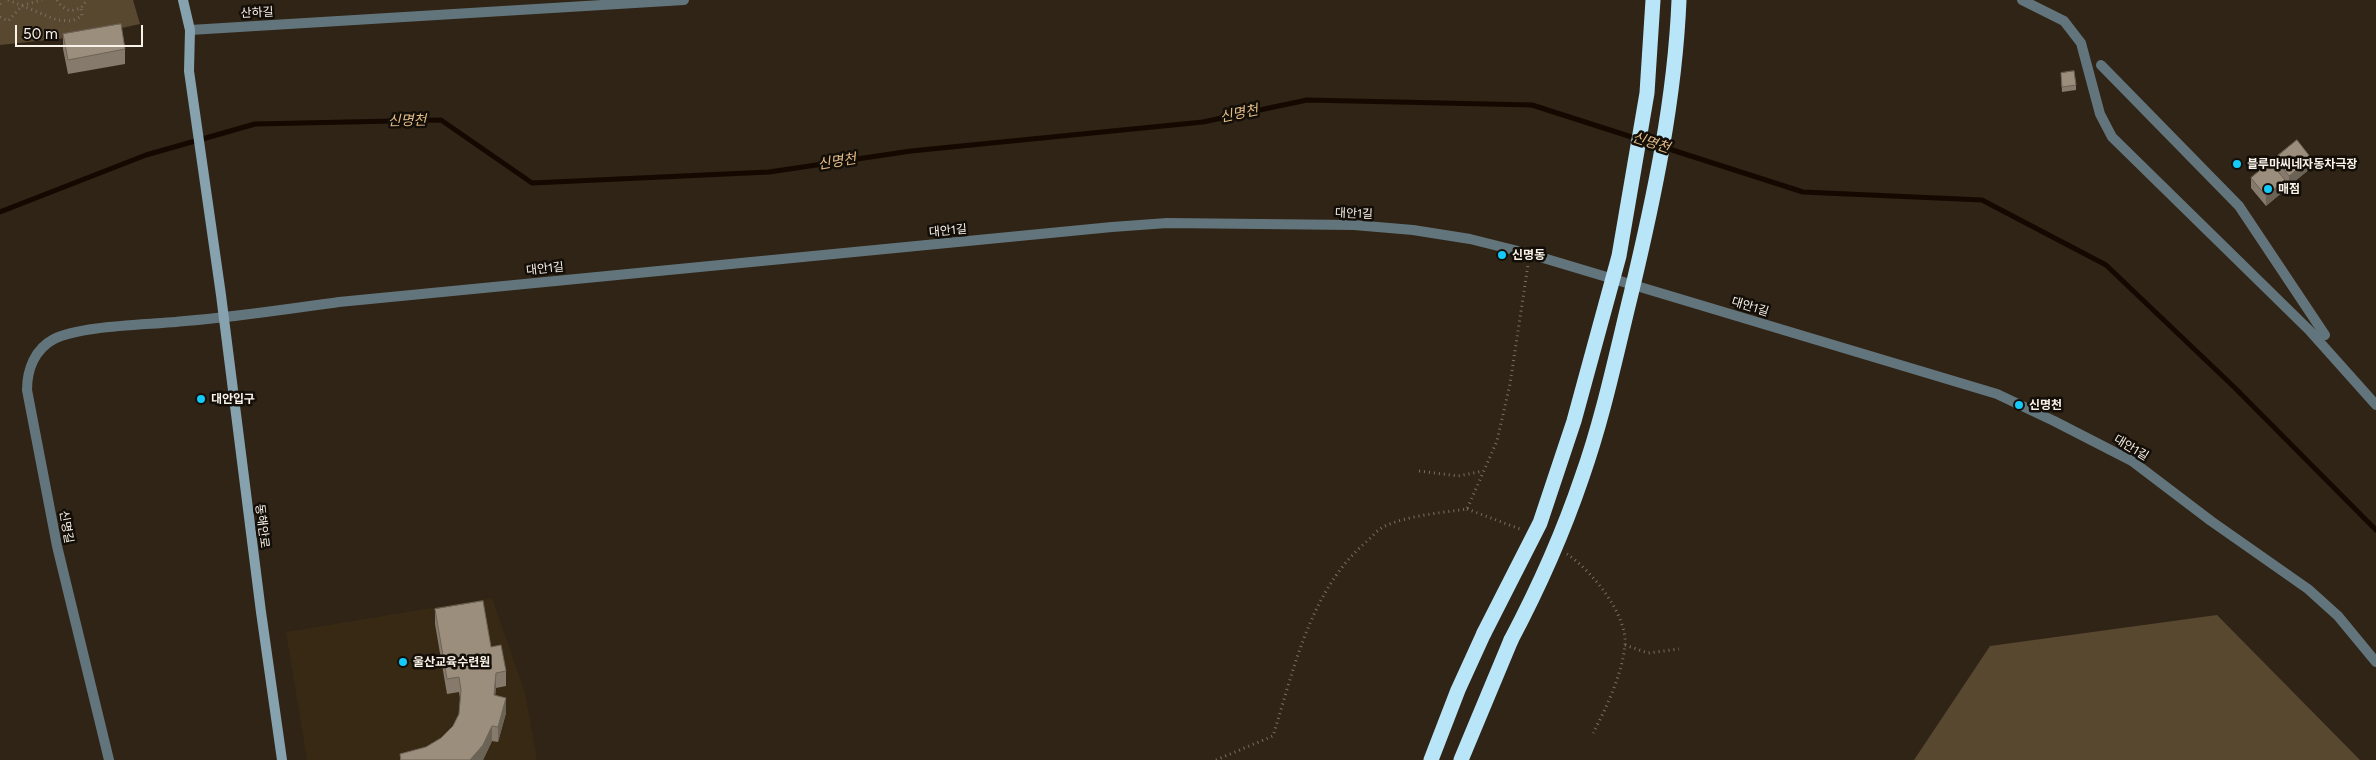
<!DOCTYPE html>
<html>
<head>
<meta charset="utf-8">
<style>
	body { margin:0 }
	#map { position:relative; width:2376px; height:760px; overflow:hidden; background:#2f2415; font-family:Figtree,sans-serif }
	canvas { display:block }
	.scale { position:absolute; left:15px; top:25px; width:128px; height:22px; box-sizing:border-box; border:2px solid #f9f2e8; border-top:0; padding-left:6px; font-size:15px; line-height:18px; white-space:nowrap; color:#f9f2e8; -webkit-text-stroke:4px #130e08; paint-order:stroke }
</style>
</head>
<body>
<div id="map">
<canvas width="2376" height="760"></canvas>
<div class="scale">50 m</div>
</div>
<script>
const ctx = document.querySelector('canvas').getContext('2d');
ctx.lineJoin = 'round';
function fill(path, color) { ctx.fillStyle = color; ctx.fill(path, 'evenodd'); }
function stroke(path, color, width, dash) { ctx.strokeStyle = color; ctx.lineWidth = width; ctx.lineCap = dash ? 'butt' : 'round'; ctx.setLineDash(dash || []); ctx.stroke(path); }
function label(font, color, halo, rows, align = 'center') {
  ctx.font = font + ' Figtree,"Noto Sans KR",sans-serif'; ctx.lineWidth = 5; ctx.setLineDash([]); ctx.textBaseline = 'middle'; ctx.strokeStyle = halo; ctx.fillStyle = color; for (const [text, x, y, turn = 0] of rows) {
    ctx.save(); ctx.translate(x, y); ctx.rotate((+turn || 0) * Math.PI / 180); ctx.textAlign = isNaN(turn) ? turn : align; if (halo) ctx.strokeText(text, 0, 0); ctx.fillText(text, 0, 0); ctx.restore();
  }
}
const built = new Path2D(`
	M492,598L525,693L537,760H307L286,632Z`);
const green = new Path2D(`
	M0,0H133L140,24L85,36L0,45Z
	M2217,615L2360,760H1914L1990,646Z`);
const stream = new Path2D(`
	M0,212L146,155L255,124L441,120L532,183L769,172L911,151L1203,122L1307,100L1532,105L1803,192L1982,200L2106,265L2234,387L2376,530`);
const path = new Path2D(`
	M8,0L57,20L72,21L82,16L81,8
	M57,0L61,6L70,11L81,8L87,0
	M0,4L3,0
	M0,17L8,21L23,5L42,0
	M1419,471L1458,476L1483,471
	M1467,509L1520,529
	M1567,554C1592,571 1628,615 1625,646C1622,674 1606,709 1593,733
	M1625,645L1648,653L1679,649
	M1216,760L1273,736C1294,669 1310,591 1365,543C1371,538 1378,529 1385,526C1410,515 1440,513 1467,509L1497,441L1510,384L1528,265`);
const street = new Path2D(`
	M2022,0L2064,21L2081,43L2100,114L2112,137L2309,330L2376,405
	M190,30L684,0
	M2101,65L2239,206L2325,335
	M109,760L57,546L27,390C27,369 35,349 54,339C81,325 151,325 185,321C236,317 287,309 339,302L1112,227L1167,223L1354,225L1413,230L1470,239L1530,254L1997,394L2054,421L2132,461L2211,521L2308,589L2338,616L2376,662`);
const secondary = new Path2D(`
	M183,0L190,30L189,71L221,295L261,612L282,760`);
const highway = new Path2D(`
	M1431,760L1458,690L1484,633
	M1461,760L1511,640`);
const highwayBridge = new Path2D(`
	M1484,633L1540,523L1574,421L1619,256L1647,93L1653,0
	M1511,640C1539,587 1563,533 1582,477C1603,418 1616,355 1631,294C1654,198 1675,99 1679,0`);
const wall = new Path2D(`
	M63,34L125,49V64L68,74L63,49Z
	M2061,73L2076,85V90L2062,92Z
	M2275,158L2311,168L2289,186L2285,181V190L2266,206L2251,188V178L2275,168Z
	M435,609L491,647L506,671V686L496,688L495,695L506,713L498,742L492,741L483,760H400V754L426,747L441,738L453,726L459,714L460,699L459,692L447,694L435,624Z`);
const shadedWall = new Path2D(`
	M2311,158V168L2289,186V176Z
	M2285,180V190L2266,206V196Z
	M496,673V688L494,710V695Z
	M506,698V713L498,742V727Z
	M492,726V741L483,760H470Z`);
const building = new Path2D(`
	M121,24L125,49L68,60L63,34Z
	M2074,71L2076,85L2062,87L2061,73Z
	M2297,140L2311,158L2289,176L2275,158Z
	M2270,162L2285,180L2266,196L2251,178Z
	M483,601L491,647L501,645L506,671L496,673L494,695L506,698L498,727L492,726L483,745L470,760H401L400,754L426,747L441,738L453,726L459,714L461,690L459,677L447,679L435,609Z`);
const markers = [
	[2237,164,5,"#13cafb"],
	[2268,189,5,"#13cafb"],
	[1502,255,5,"#13cafb"],
	[201,399,5,"#13cafb"],
	[2019,405,5,"#13cafb"],
	[403,662,5,"#13cafb"]
];
const streetNames = [
	["산하길",257,13,-3],
	["대안1길",1354,214,2],
	["대안1길",948,231,-5],
	["대안1길",545,269,-6],
	["대안1길",1750,307,17],
	["대안1길",2131,448,31],
	["동해안로",262,526,83],
	["신명길",66,527,80]
];
const poiNames = [
	["블루마씨네자동차극장",2247,164],
	["매점",2278,189],
	["신명동",1512,255],
	["대안입구",211,399],
	["신명천",2029,405],
	["울산교육수련원",413,662]
];
const waterNames = [
	["신명천",1239,114,-12],
	["신명천",407,121,-1],
	["신명천",1651,143,18],
	["신명천",837,162,-9]
];
fill(built, '#382914');
fill(green, '#594830');
stroke(stream, '#150800', 5);
stroke(path, '#797063', 3, [1, 4]);
stroke(street, '#63757c', 10);
stroke(secondary, '#86a2ae', 10);
stroke(highway, '#b8e5f7', 15);
stroke(highwayBridge, '#b8e5f7', 15);
fill(wall, '#857a6b');
fill(shadedWall, '#6c6357');
fill(building, '#9b8e7c');
stroke(building, '#6c6357', 1);
for (const [x, y, r, color] of markers) { const dot = new Path2D(); dot.arc(x, y, r, 0, 2 * Math.PI); ctx.fillStyle = color; ctx.fill(dot); stroke(dot, '#130e08', 2); }
label('12px', '#f9f2e8', '#130e08', streetNames);
label('bold 12px', '#f9f2e8', '#130e08', poiNames, 'left');
label('italic 14px', '#e4bd87', '#130e08', waterNames);
</script>
</body>
</html>
